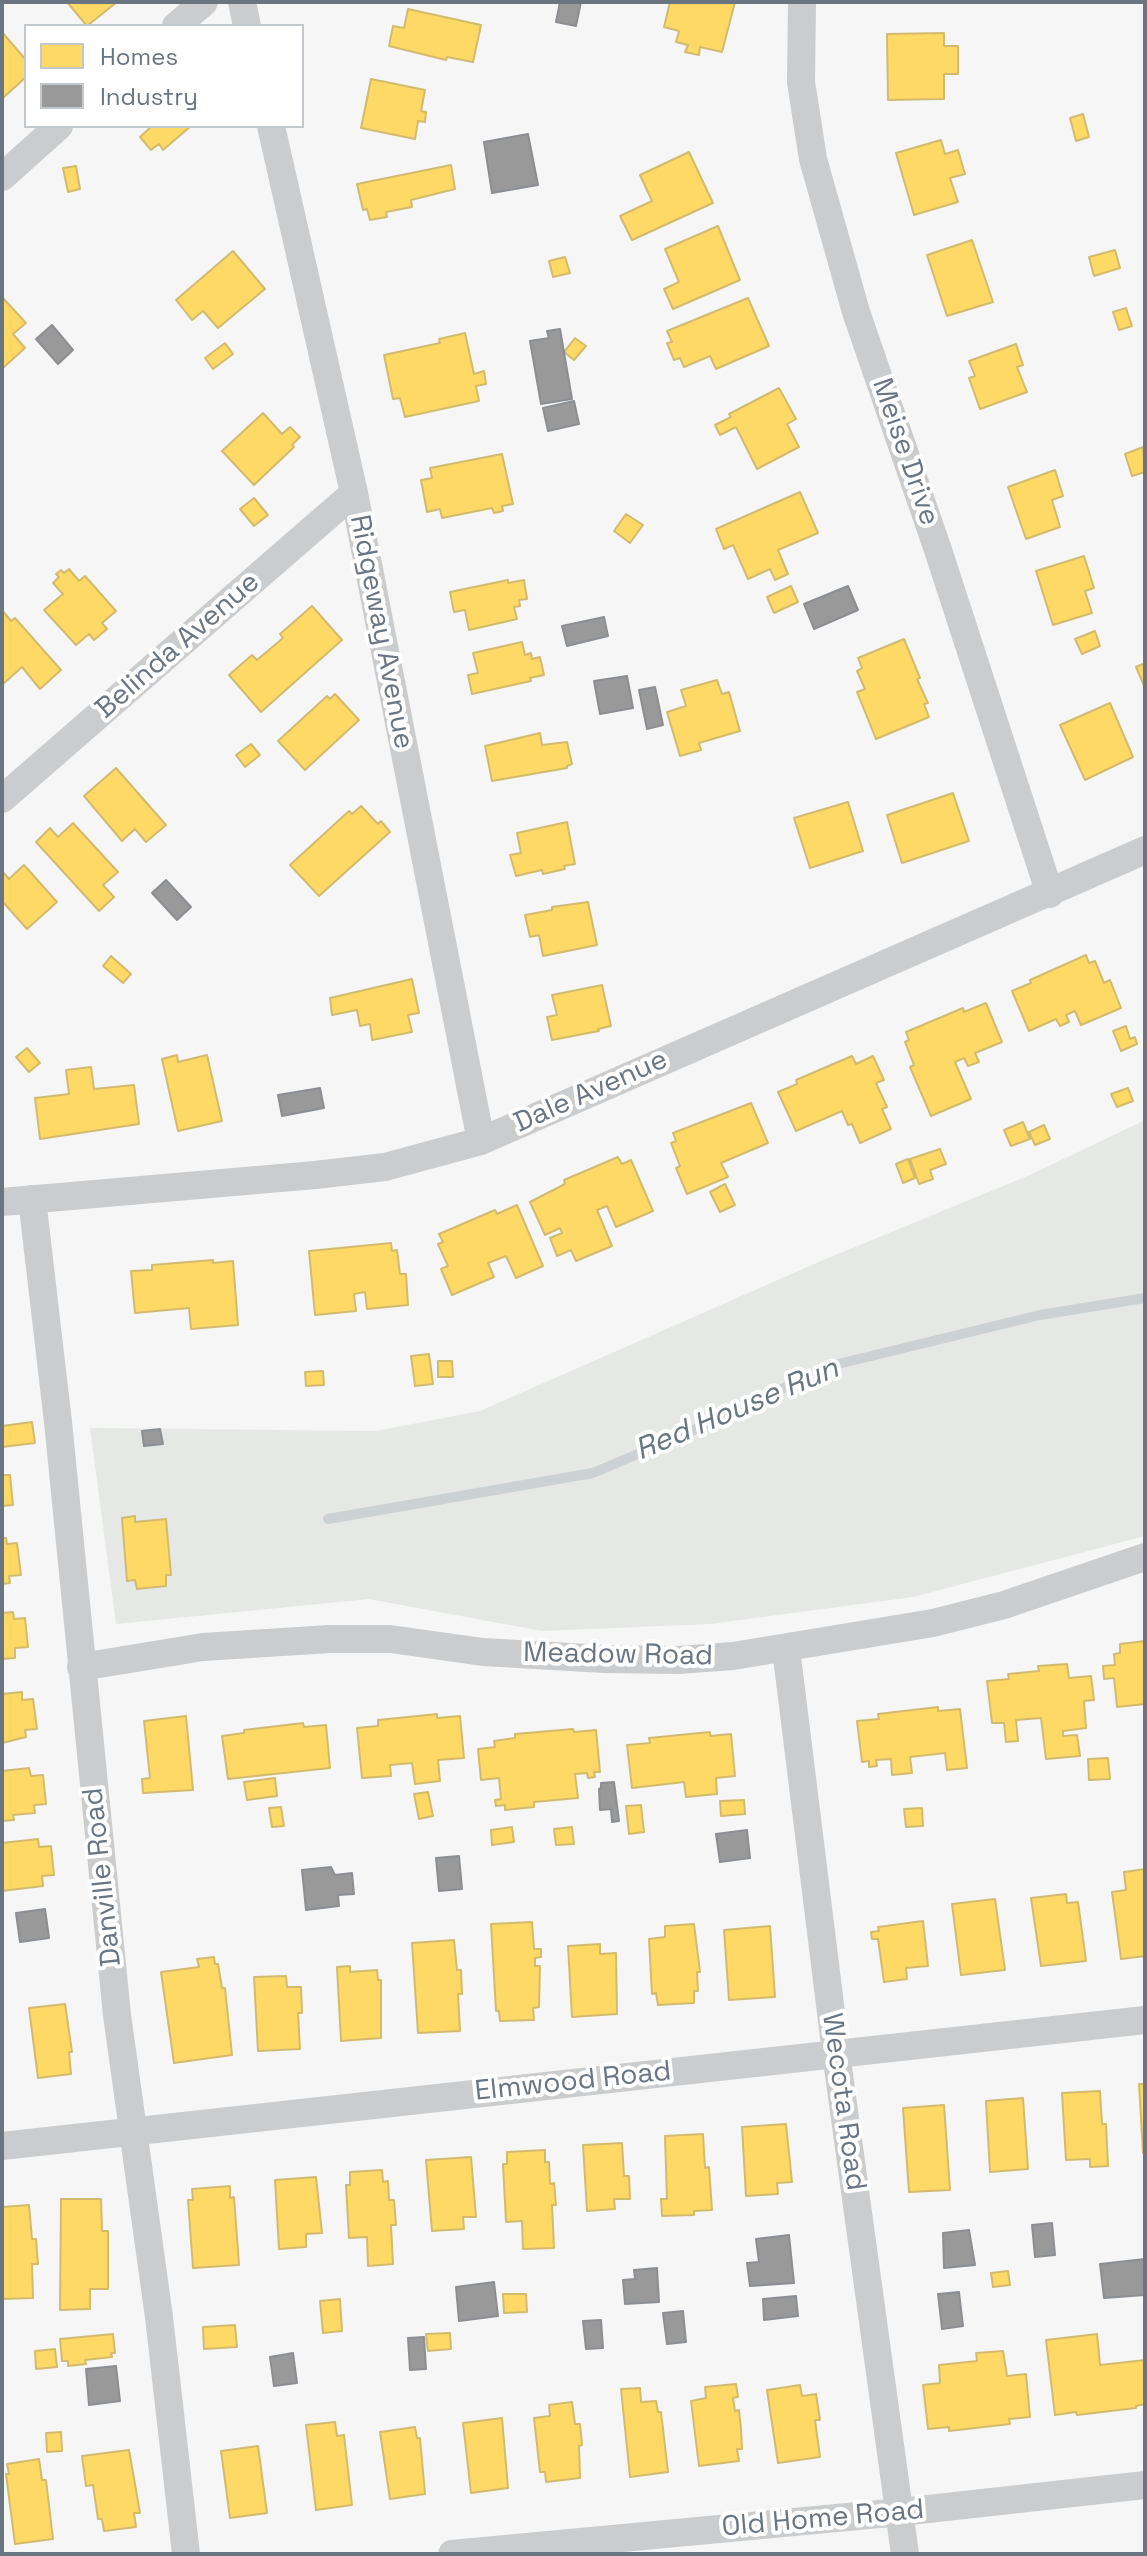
<!DOCTYPE html>
<html>
<head>
<meta charset="utf-8">
<style>
	body { margin:0 }
	#map { position:relative; width:1147px; height:2556px; overflow:hidden; background:#f6f6f6; font-family:"Space Grotesk",sans-serif }
	canvas { display:block }
	.frame { position:absolute; inset:0; border:4px solid #6a7582; pointer-events:none }
	.legend { position:absolute; left:24px; top:24px; width:280px; height:104px; box-sizing:border-box; background:#fff; border:2px solid #c3c8cd; margin:0; padding:10px 14px; list-style:none; font-size:24px; color:#6a7582 }
	.legend li { display:flex; align-items:center; gap:16px; height:40px }
	.legend b { width:40px; border:2px solid #c3c8cd }
</style>
</head>
<body>
<div id="map">
<canvas width="1147" height="2556"></canvas>
<div class="frame"></div>
<ul class="legend">
<li><b style="height:22px;background:#ffd966"></b>Homes</li>
<li><b style="height:22px;background:#999"></b>Industry</li>
</ul>
</div>
<script>
const ctx = document.querySelector('canvas').getContext('2d');
ctx.lineJoin = 'round';
function fill(path, color) { ctx.fillStyle = color; ctx.fill(path, 'evenodd'); }
function stroke(path, color, width, dash) { ctx.strokeStyle = color; ctx.lineWidth = width; ctx.lineCap = dash ? 'butt' : 'round'; ctx.setLineDash(dash || []); ctx.stroke(path); }
function label(font, color, halo, rows, align = 'center') {
  ctx.font = font + ' "Space Grotesk",sans-serif'; ctx.lineWidth = 8; ctx.setLineDash([]); ctx.textBaseline = 'middle'; ctx.strokeStyle = halo; ctx.fillStyle = color; for (const [text, x, y, turn = 0] of rows) {
    ctx.save(); ctx.translate(x, y); ctx.rotate((+turn || 0) * Math.PI / 180); ctx.textAlign = isNaN(turn) ? turn : align; if (halo) ctx.strokeText(text, 0, 0); ctx.fillText(text, 0, 0); ctx.restore();
  }
}
const green = new Path2D(`
	M1145,1120V1536L913,1597L710,1624L542,1631L369,1599L116,1624L90,1428L376,1431L480,1411L821,1261L1030,1175Z`);
const homes = new Path2D(`
	M67,2H117L87,26Z
	M670,2H735L722,52L700,47L699,55L685,52L688,45L676,42L679,31L664,27Z
	M408,9L481,25L473,62L447,57L446,60L389,46L393,26L404,28Z
	M2,32L26,60V77L3,98Z
	M944,33V46H958V74H944V99L888,100L887,34Z
	M371,79L425,90L421,111L426,112L425,122L418,121L415,139L361,128Z
	M1083,114L1089,137L1076,141L1070,118Z
	M152,126H191L163,150L159,144L151,150L140,137Z
	M941,140L945,154L958,150L965,174L950,178L958,202L914,215L896,153Z
	M689,152L713,203L632,240L620,216L652,201L640,175Z
	M451,165L455,189L411,200L412,207L386,212L387,217L370,220L367,209L363,210L357,184Z
	M76,166L80,189L68,192L63,168Z
	M718,226L740,280L673,309L664,289L679,282L665,249Z
	M972,240L993,302L947,316L927,255Z
	M1115,250L1120,268L1094,276L1089,257Z
	M233,251L265,289L218,328L203,311L192,320L176,300Z
	M565,257L570,273L553,277L549,261Z
	M2,297L26,323L13,334L25,348L3,368Z
	M748,298L769,346L716,369L710,356L684,367L680,358L674,360L667,343L672,342L667,331Z
	M1126,308L1132,326L1119,330L1113,312Z
	M465,333L474,374L484,371L486,384L476,386L479,401L405,417L400,398L393,399L384,355L440,343L439,339Z
	M575,338L586,346L574,360L564,352Z
	M225,343L233,354L213,369L205,358Z
	M1016,344L1023,365L1017,367L1027,392L980,409L969,378L975,376L969,361Z
	M779,388L796,419L787,424L799,447L757,469L736,427L720,435L715,425L731,417L729,414Z
	M263,413L282,434L290,427L300,437L292,445L294,447L254,485L222,451Z
	M1143,447L1145,472L1132,476L1125,454Z
	M502,454L513,504L502,506L503,511L494,513L492,508L442,518L440,509L427,512L421,480L432,478L430,468Z
	M1055,470L1063,496L1052,500L1060,527L1026,539L1008,487Z
	M800,492L818,533L778,550L788,574L775,580L770,569L748,579L733,545L724,549L716,529Z
	M254,498L268,515L254,526L240,509Z
	M626,514L643,525L630,543L614,531Z
	M1084,556L1094,588L1085,591L1092,613L1053,625L1036,571Z
	M69,569L79,581L85,576L116,611L102,623L107,629L94,640L89,634L76,645L44,610L63,594L53,583L59,577L56,574L61,570L64,573Z
	M508,580V583L524,580L527,599L519,600L520,606L514,607L517,619L469,630L465,610L454,612L450,592Z
	M791,586L798,602L774,613L767,597Z
	M312,606L342,640L261,712L229,675L252,655L257,660L283,638L280,634Z
	M2,610L11,621L15,618L61,670L40,689L22,667L2,685Z
	M1095,631L1100,646L1082,654L1075,639Z
	M904,639L920,678L917,679L928,703L924,704L929,717L876,739L857,692L865,689L857,671L862,668L858,658Z
	M522,642L525,655L531,653L532,659L540,657L544,675L530,678L531,681L472,694L468,675L478,673L473,653Z
	M1145,663V688L1136,667Z
	M717,680L722,694L729,692L740,731L699,743L701,750L680,756L667,712L686,706L681,690Z
	M335,694L359,720L305,770L278,741L327,696L330,699Z
	M1110,703L1133,757L1085,780L1060,725Z
	M540,733L542,745L567,742L572,764L567,766V768L492,781L485,746Z
	M251,744L260,755L245,767L236,755Z
	M116,768L166,825L146,842L135,829L122,841L84,796Z
	M953,793L969,841L902,863L887,815Z
	M848,802L863,851L810,868L794,818Z
	M361,806L378,824L381,821L390,832L319,896L290,865L349,811L352,814Z
	M567,822L575,864L564,866L565,869L543,874L542,870L516,876L510,855L521,853L517,833Z
	M73,823L118,872L103,885L114,897L99,911L36,842L50,828L58,837Z
	M24,865L57,902L27,929L2,901V871L9,879Z
	M588,902L597,945L543,956L539,935L530,937L525,915L552,910V907Z
	M1086,955L1089,963L1095,961L1104,983L1110,980L1121,1008L1081,1025L1075,1011L1066,1015L1069,1022L1060,1026L1056,1019L1029,1031L1012,991L1031,983L1030,980Z
	M111,956L131,974L123,983L103,966Z
	M412,979L419,1013L408,1015L412,1032L372,1040L370,1024L360,1026L357,1010L332,1015L330,998Z
	M602,985L611,1026L598,1029L599,1031L552,1040L547,1017L557,1015L552,995Z
	M986,1003L1002,1042L975,1053L979,1062L968,1066L964,1058L955,1062L971,1099L931,1116L910,1067L914,1065L905,1042L909,1040L906,1032L963,1008L964,1012Z
	M1126,1026L1130,1039L1135,1037L1137,1044L1121,1051L1113,1031Z
	M27,1048L40,1063L29,1072L16,1057Z
	M177,1055L178,1062L207,1055L222,1121L178,1131L162,1059Z
	M852,1056L856,1064L873,1056L884,1080L876,1083L887,1107L882,1109L891,1129L860,1143L852,1124L848,1125L842,1111L796,1131L778,1092L797,1084L796,1080Z
	M91,1067L94,1089L134,1085L139,1124L40,1139L35,1098L69,1094L66,1070Z
	M1128,1088L1133,1101L1117,1107L1111,1094Z
	M751,1103L768,1143L721,1163L728,1177L687,1194L676,1168L680,1166L671,1143L676,1141L673,1133Z
	M1023,1122L1030,1139L1011,1146L1004,1130Z
	M1044,1125L1050,1139L1035,1145L1029,1132Z
	M940,1149L946,1164L930,1170L933,1179L919,1184L910,1159Z
	M618,1157L622,1164L631,1160L653,1211L616,1227L607,1206L597,1210L612,1246L576,1261L571,1250L557,1256L550,1238L562,1233L560,1228L545,1235L530,1202L565,1184L564,1180Z
	M908,1159L915,1178L903,1183L896,1164Z
	M725,1184L735,1205L720,1212L710,1192Z
	M517,1205L543,1266L516,1278L506,1256L488,1263L494,1277L452,1295L441,1269L448,1266L438,1244L443,1242L439,1234L495,1210L497,1214Z
	M391,1243L392,1251L397,1250L400,1274H406L408,1305L367,1309L365,1292L354,1294L356,1311L315,1315L309,1251Z
	M213,1260V1263L233,1261L238,1325L191,1329L189,1308L135,1313L131,1271L152,1270V1265Z
	M429,1354L433,1384L415,1386L411,1356Z
	M438,1361H452L453,1377H438Z
	M323,1371L324,1385L306,1386L305,1372Z
	M32,1422L35,1443L2,1447V1426Z
	M2,1475H10L13,1505L2,1506Z
	M135,1516V1522L166,1519L171,1575H166V1586L137,1589L135,1580L127,1581L122,1518Z
	M2,1538H6L7,1544L17,1543L21,1575L9,1576L10,1583L2,1584Z
	M13,1612L14,1619L25,1618L28,1647L15,1648V1658L2,1659V1613Z
	M1145,1641V1704L1117,1707L1114,1678L1104,1679L1103,1666L1115,1665L1114,1654L1120,1653V1644Z
	M1067,1664L1069,1678L1091,1676L1094,1700L1084,1701L1086,1728L1063,1731V1736L1077,1735L1080,1756L1046,1759L1041,1718L1016,1720L1018,1741L1006,1742L1004,1723H992L987,1681L1009,1679L1008,1674L1039,1671L1038,1666Z
	M22,1692V1700L33,1699L37,1729L25,1730L26,1737L2,1743V1694Z
	M938,1707V1711L960,1709L967,1768L947,1770L945,1753L910,1757L912,1773L892,1775L891,1759L876,1760L877,1766L869,1767V1761L862,1762L857,1721L879,1719L878,1714Z
	M437,1714V1718L460,1716L464,1758L438,1760L440,1781L415,1784L412,1763L390,1765L391,1776L362,1778L357,1728L378,1726V1720Z
	M186,1716L193,1790L143,1793L142,1779L150,1778L144,1721Z
	M303,1723L304,1727L326,1725L330,1768L228,1779L222,1736L244,1733V1730Z
	M573,1729L574,1732L596,1730L600,1772H594L595,1777L588,1778L587,1773L575,1774L578,1798L534,1802V1807L505,1810V1805L496,1806L495,1800L501,1799L499,1778L481,1780L478,1749L495,1747L494,1741L515,1738V1734Z
	M710,1732V1736L731,1734L735,1776L716,1778L717,1794L686,1797L684,1782L632,1788L627,1745L650,1743L649,1738Z
	M1108,1758L1110,1779L1089,1780L1088,1759Z
	M29,1768L31,1776L43,1775L46,1804L34,1805L35,1813L13,1815L14,1820L2,1821V1771Z
	M275,1778L277,1796L247,1800L244,1782Z
	M428,1792L433,1816L419,1819L414,1794Z
	M744,1800L745,1814L721,1816L720,1801Z
	M641,1805L644,1832L629,1834L626,1806Z
	M281,1807L284,1826L272,1827L269,1808Z
	M922,1808L923,1826L906,1827L904,1809Z
	M512,1827L514,1842L492,1845L491,1830Z
	M572,1827L574,1844L556,1845L554,1829Z
	M38,1839L39,1847L51,1846L54,1875L42,1876L43,1886L2,1891V1843Z
	M1145,1869V1956L1121,1959L1112,1892L1126,1890L1124,1872Z
	M1066,1894L1067,1903L1078,1902L1086,1961L1041,1966L1031,1898Z
	M995,1899L1005,1970L961,1975L952,1904Z
	M923,1921L928,1966L906,1968L907,1979L884,1982L878,1939H872L871,1932L879,1931L878,1927Z
	M532,1922L534,1949H541V1957L535,1958V1966H540L539,2007L533,2008L534,2020L500,2021L499,2011H496L491,1924Z
	M694,1924L700,1972H697L698,1991H694V2003L658,2005L656,1993L652,1994L649,1939L665,1937V1926Z
	M770,1926L775,1997L729,2000L724,1930Z
	M454,1940L457,1970H461L462,1994H458L460,2031L418,2033L412,1943Z
	M600,1944V1954L616,1953L617,2014L572,2017L568,1946Z
	M214,1957L215,1964H218L222,1988H225L232,2055L174,2063L161,1972L199,1967L197,1959Z
	M350,1966V1972L377,1970L378,1980H381V2038L341,2041L337,1967Z
	M286,1976L287,1987H301L302,2013H298L300,2049L258,2051L254,1977Z
	M65,2004L72,2052H69L71,2074L38,2078L29,2008Z
	M1139,2084H1145V2153H1143Z
	M1100,2091L1102,2124H1106L1108,2166L1090,2167V2159L1066,2160L1062,2093Z
	M1023,2098L1028,2169L990,2172L986,2101Z
	M944,2105L950,2190L909,2192L903,2108Z
	M786,2124L792,2182L777,2183L778,2194L746,2196L742,2127Z
	M703,2134L705,2168L709,2167L712,2210L694,2211V2215L662,2216L661,2199H667L665,2136Z
	M622,2143L624,2176H629L630,2199H614L615,2209L587,2211L583,2145Z
	M545,2150V2162H549L550,2184L554,2183L556,2205H552L554,2248L523,2249L522,2221L506,2222L503,2164H507V2152Z
	M471,2157L476,2217H463L464,2229L432,2231L426,2160Z
	M382,2170L383,2182L388,2181L389,2200H394L396,2225H391L393,2264L368,2266L367,2237L349,2238L346,2185H350V2172Z
	M316,2177L322,2233L306,2234V2247L279,2249L275,2180Z
	M230,2186V2198L234,2197L239,2265L193,2268L188,2200H193L192,2189Z
	M61,2199H101L102,2231H108V2289H90V2309L60,2310Z
	M29,2205L32,2239H36L38,2264H32L33,2298L2,2299V2207Z
	M1008,2271L1010,2285L993,2287L991,2273Z
	M503,2294H526L527,2312L504,2313Z
	M340,2299L342,2331L323,2333L320,2301Z
	M235,2325L237,2347L204,2349L203,2327Z
	M450,2333L451,2349L428,2351L426,2334Z
	M113,2334L115,2353H111L112,2357L85,2360L86,2364L68,2366V2361H62L60,2339Z
	M1097,2334L1100,2365L1145,2360V2404L1136,2406V2408L1077,2415L1076,2412L1055,2415L1046,2340Z
	M55,2349L57,2367L36,2369L35,2351Z
	M1003,2351L1007,2376L1026,2374L1030,2417L1009,2419L1010,2424L949,2431V2427L928,2429L923,2385L940,2383L939,2365L977,2361L976,2353Z
	M736,2384L738,2397L733,2398L735,2411L739,2410L741,2429L742,2449H737L739,2461L699,2466L691,2401L706,2398L705,2387Z
	M800,2385L802,2396L816,2394L820,2420H815L820,2457L778,2463L767,2390Z
	M640,2388L641,2402L656,2401L658,2412H661L668,2472L630,2477L621,2389Z
	M572,2402L575,2424H580L582,2445L579,2446L580,2478L546,2482L545,2472H540L534,2418L550,2416L549,2405Z
	M502,2418L508,2488L471,2493L463,2423Z
	M335,2422L337,2436L344,2435L352,2505L316,2510L306,2425Z
	M415,2427L417,2438H420L425,2494L390,2499L380,2432Z
	M61,2432L62,2451L47,2452L46,2433Z
	M258,2446L267,2513L230,2518L221,2451Z
	M129,2450L140,2513H134L136,2527L104,2531L102,2519H98L93,2485L86,2486L82,2456Z
	M39,2459L42,2480H46L53,2539L15,2544L6,2474H9L7,2464Z`);
const industry = new Path2D(`
	M560,2H581L576,26L556,22Z
	M528,134L538,185L492,193L484,142Z
	M52,325L73,350L58,364L36,339Z
	M560,329L572,399L541,404L530,341L549,338L547,331Z
	M574,401L579,424L548,431L543,408Z
	M848,586L858,610L814,629L804,604Z
	M604,617L608,636L567,646L562,626Z
	M627,676L633,708L600,714L594,681Z
	M655,687L663,725L647,729L639,690Z
	M166,880L191,907L177,920L152,893Z
	M320,1088L324,1108L282,1116L278,1095Z
	M160,1429L163,1444L144,1446L142,1431Z
	M614,1782L619,1821L612,1822L611,1809L600,1810L599,1789L601,1788V1783Z
	M747,1830L750,1858L720,1862L716,1834Z
	M459,1856L462,1889L439,1891L436,1858Z
	M331,1867L335,1875L352,1873L354,1894L338,1895L339,1906L306,1910L302,1870Z
	M45,1909L49,1938L20,1942L16,1913Z
	M1052,2223L1055,2255L1035,2257L1032,2225Z
	M969,2230L975,2265L944,2268L943,2233Z
	M789,2235L794,2283L750,2286L747,2263L759,2262L756,2239Z
	M1145,2259V2295L1104,2298L1100,2264Z
	M657,2268L659,2302L625,2304L623,2280L635,2279L634,2270Z
	M494,2282L498,2316L459,2321L456,2287Z
	M959,2292L963,2326L942,2329L938,2294Z
	M796,2296L798,2316L764,2320L763,2299Z
	M683,2311L686,2342L667,2344L663,2313Z
	M601,2320L603,2348L586,2349L583,2321Z
	M424,2337L426,2369L410,2370L408,2338Z
	M293,2353L297,2383L274,2386L270,2357Z
	M116,2366L120,2401L89,2405L86,2369Z`);
const stream = new Path2D(`
	M328,1519L593,1473L687,1433L834,1365L1040,1315L1145,1298`);
const street = new Path2D(`
	M242,2L247,26
	M802,2L801,82L813,159L856,312L938,550L1050,894
	M176,26L204,2
	M271,126L354,493L481,1141
	M2,177L59,126
	M2,799L354,493
	M32,1199L58,1422L117,2015L159,2317L186,2554
	M2,1202L315,1175L385,1167L481,1141L1145,850
	M786,1649L836,2053L905,2554
	M81,1667L203,1647L330,1639H390L483,1652L605,1659L678,1660L733,1656L933,1623L1004,1605L1145,1557
	M2,2146L1145,2020
	M452,2554L901,2512L1145,2485`);
const streetNames = [
	["Meise Drive",905,452,71],
	["Ridgeway Avenue",381,632,79],
	["Belinda Avenue",178,646,-41],
	["Dale Avenue",591,1092,-24],
	["Meadow Road",618,1655,1],
	["Danville Road",103,1877,-96],
	["Elmwood Road",573,2082,-6],
	["Wecota Road",843,2102,82],
	["Old Home Road",823,2519,-5]
];
const waterNames = [
	["Red House Run",737,1410,-23]
];
fill(green, '#e5e8e4');
fill(homes, '#ffd966');
stroke(homes, '#d2bb6e', 2);
fill(industry, '#999');
stroke(industry, '#8b8e92', 2);
stroke(stream, '#ccd1d4', 10);
stroke(street, '#cbcccd', 28);
label('28px', '#6a7582', '#fff', streetNames);
label('italic 30px', '#67757e', '#fff', waterNames);
</script>
</body>
</html>
